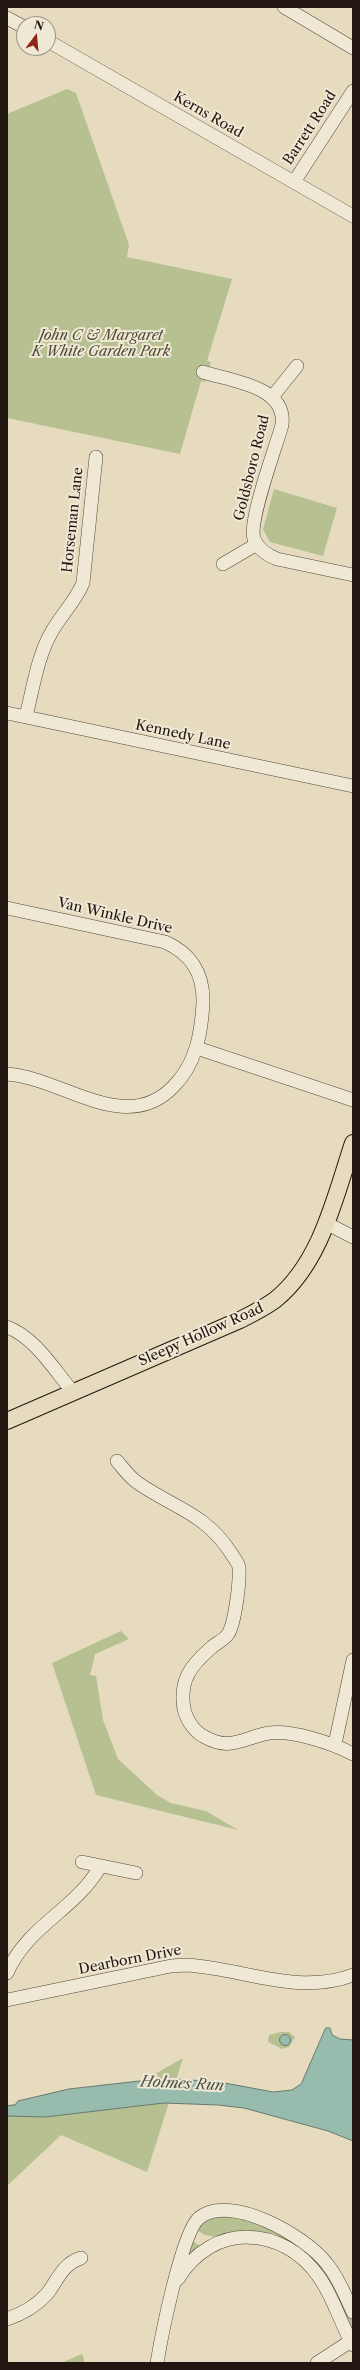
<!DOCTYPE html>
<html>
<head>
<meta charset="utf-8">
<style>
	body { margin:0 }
	#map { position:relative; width:360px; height:2370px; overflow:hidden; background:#e6dbbe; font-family:"Libre Caslon Text",serif }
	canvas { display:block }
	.frame { position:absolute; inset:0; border:8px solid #221610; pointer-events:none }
	.north { position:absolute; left:16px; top:16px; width:40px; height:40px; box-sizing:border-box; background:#efe8d5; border:1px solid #9d9486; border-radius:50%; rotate:16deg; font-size:11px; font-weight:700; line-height:16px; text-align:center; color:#221610 }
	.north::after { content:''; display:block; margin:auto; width:14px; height:18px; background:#8f2418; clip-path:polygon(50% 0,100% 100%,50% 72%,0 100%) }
</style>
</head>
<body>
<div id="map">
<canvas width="360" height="2370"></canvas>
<div class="frame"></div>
<div class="north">N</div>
</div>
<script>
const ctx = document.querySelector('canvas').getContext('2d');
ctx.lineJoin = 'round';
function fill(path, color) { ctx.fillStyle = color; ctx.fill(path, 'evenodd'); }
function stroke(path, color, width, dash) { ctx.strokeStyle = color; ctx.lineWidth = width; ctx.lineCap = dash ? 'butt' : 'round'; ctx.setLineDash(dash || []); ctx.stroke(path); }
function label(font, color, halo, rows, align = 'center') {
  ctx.font = font + ' "Libre Caslon Text",serif'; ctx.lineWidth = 4; ctx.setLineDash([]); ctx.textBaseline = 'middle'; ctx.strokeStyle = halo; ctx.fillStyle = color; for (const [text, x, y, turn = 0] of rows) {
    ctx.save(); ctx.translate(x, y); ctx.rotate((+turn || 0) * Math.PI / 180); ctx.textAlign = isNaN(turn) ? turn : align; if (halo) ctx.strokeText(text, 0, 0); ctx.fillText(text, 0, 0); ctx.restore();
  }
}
const green = new Path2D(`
	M67,89L76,93L129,245L127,257L232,279L207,361L211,362L205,382L201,381L180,454L7,418V114Z
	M274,489L337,508L323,556L270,542L263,529Z
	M121,1631L129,1639L95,1654L90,1675L96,1676L103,1720L118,1759L157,1795L171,1803L206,1811L238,1830L96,1795L52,1663Z
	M281,2032H289L295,2037L289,2047L282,2049L268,2042L269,2035Z
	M183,2058L147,2172L61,2135L7,2186V2105L129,2089Z
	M235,2214L282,2233L320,2262L344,2301L353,2322V2336L291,2244L265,2232L235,2231L215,2237L205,2235L197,2230L200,2220Z
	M191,2240L199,2245L197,2250L189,2257L186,2254Z
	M82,2354L85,2363H61Z`);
const water = new Path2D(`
	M326,2028H330L332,2035L340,2039L353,2040V2141L328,2131L244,2108L218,2105L164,2103L45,2117L7,2116V2106L15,2105L18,2101L69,2089L157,2079L214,2081L273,2092L292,2090L301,2084Z
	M279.5 2040a5.5 5.5 0 1 1 11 0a5.5 5.5 0 1 1-11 0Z`);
const minor = new Path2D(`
	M284,7L353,48
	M7,18L24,27
	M48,41L353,216
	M294,182L353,91
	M203,372C231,381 287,386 282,425C276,447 248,521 254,539C258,549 267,555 277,559L353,575
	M273,396L297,366
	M223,564L257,544
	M7,713L353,786
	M26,716C33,689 37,658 51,633C61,615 75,602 83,583L96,457
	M7,908L165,942C192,954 204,974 203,1004C201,1035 196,1064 173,1087C125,1136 63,1078 7,1074
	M197,1048L353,1100
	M326,1223L353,1237
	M7,1327C35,1337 55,1371 73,1392
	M117,1461C123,1468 130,1478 138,1483C174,1508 205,1513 231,1553C233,1557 239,1563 239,1568C240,1581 235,1624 228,1634C225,1639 217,1643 212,1647C191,1665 179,1680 184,1709C186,1719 194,1731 203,1736C230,1752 242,1738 269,1733C292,1730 332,1743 353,1754
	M335,1744L353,1660
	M82,1862L136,1873
	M7,1973C27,1926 75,1910 100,1867
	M7,2000L171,1966L186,1965C242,1968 298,1996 353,1975
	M178,2279C212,2222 283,2225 319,2277C334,2298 340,2323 353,2345
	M7,2319C22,2314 36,2306 47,2294C58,2280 62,2264 81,2258
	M157,2363C161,2338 182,2232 199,2218C230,2192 307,2237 327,2264C339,2278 345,2296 353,2312
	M317,2363L351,2341`);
const major = new Path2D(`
	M7,1421L240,1320C252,1314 264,1308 275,1300C321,1263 335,1197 353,1143`);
const streetNames = [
	["Kerns Road",208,115,30],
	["Barrett Road",310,128,-57],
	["Goldsboro Road",252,468,-76],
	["Horseman Lane",73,520,-84],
	["Kennedy Lane",183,735,12],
	["Van Winkle Drive",115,916,13],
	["Sleepy Hollow Road",201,1335,-24],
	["Dearborn Drive",130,1960,-11]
];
const parkNames = [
	["John C & Margaret",101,336],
	["K White Garden Park",101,352]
];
const waterNames = [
	["Holmes Run",182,2084,3]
];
fill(green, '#b6c090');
fill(water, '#97bbad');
stroke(water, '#68796e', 1);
stroke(minor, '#53473c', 14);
stroke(major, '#221610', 18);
stroke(minor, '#efe8d5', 13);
stroke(major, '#e6dbbe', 16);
label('14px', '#221610', '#efe8d5', streetNames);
label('italic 14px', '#4e4936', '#efe8d5', parkNames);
label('italic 15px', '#4b5047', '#efe8d5', waterNames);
</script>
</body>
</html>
